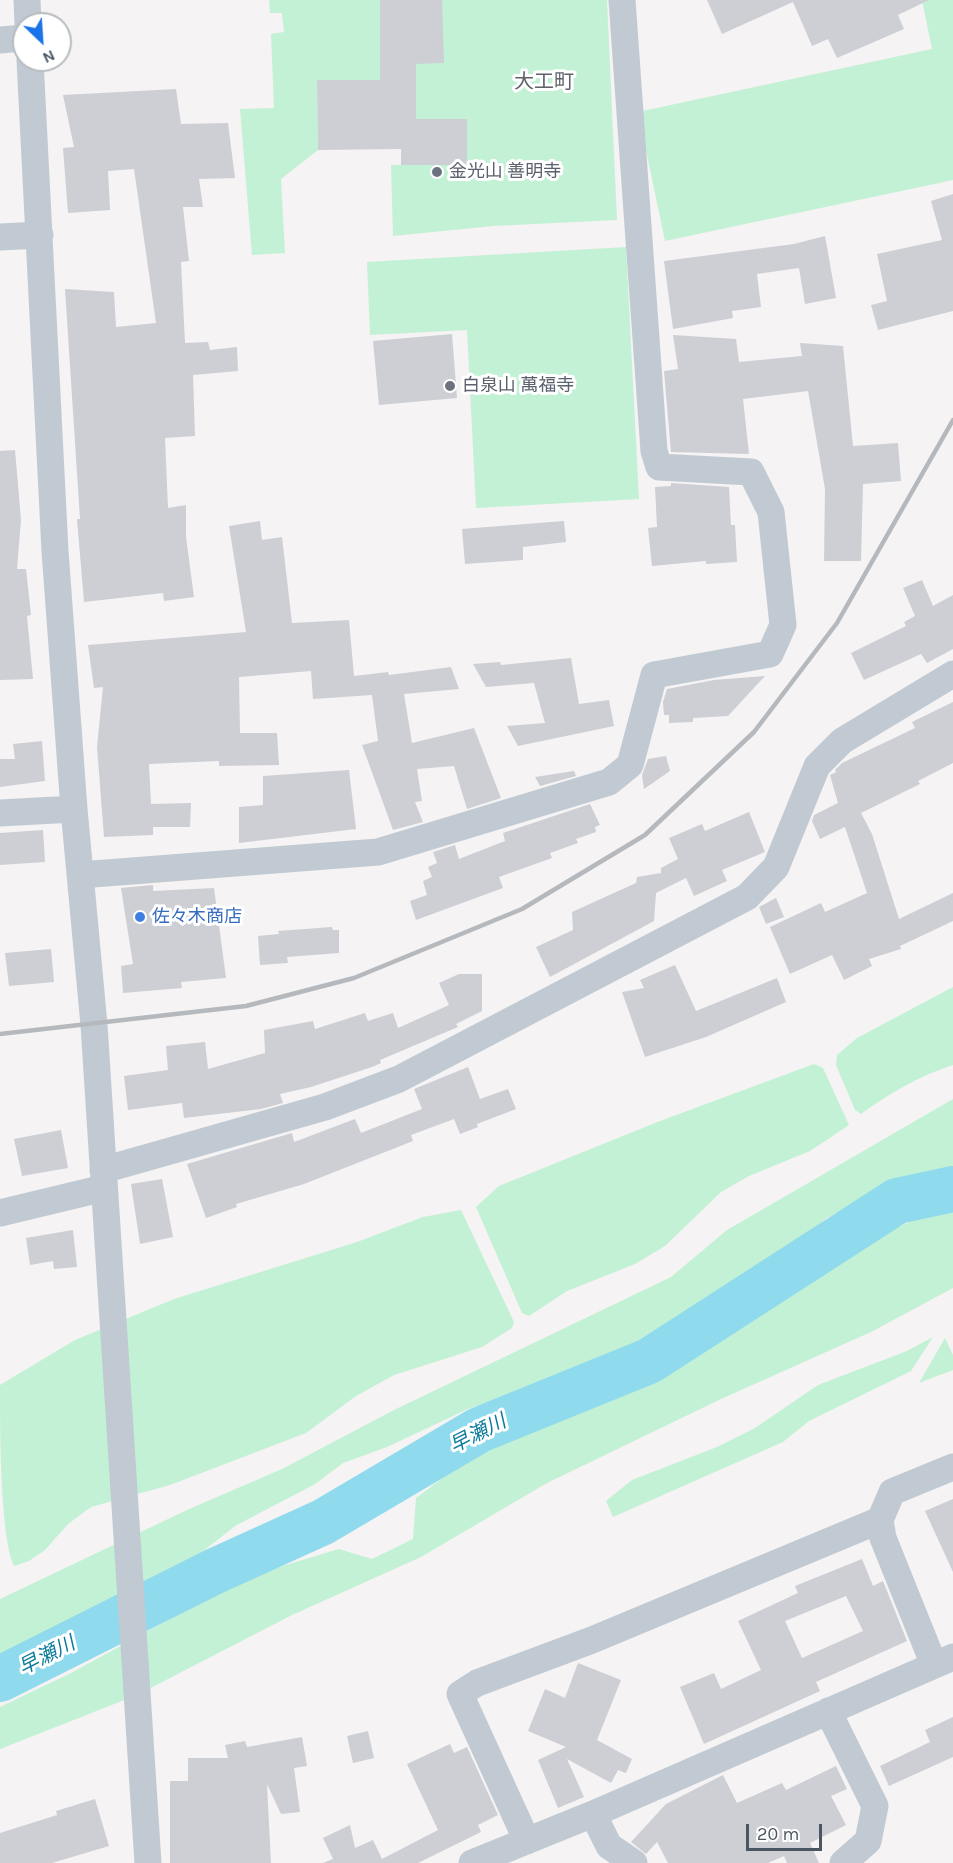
<!DOCTYPE html>
<html>
<head>
<meta charset="utf-8">
<style>
	body { margin:0 }
	#map { position:relative; width:953px; height:1863px; overflow:hidden; background:#f5f3f3; font-family:Karla,sans-serif }
	canvas { display:block }
	.north { position:absolute; left:12px; top:12px; width:60px; height:60px; box-sizing:border-box; background:#fff; border:2px solid #b7bbc0; border-radius:50%; rotate:155deg; font-size:16px; font-weight:700; line-height:24px; text-align:center; color:#4a5661 }
	.north::after { content:''; display:block; margin:auto; width:21px; height:27px; background:#1a73e8; clip-path:polygon(50% 0,100% 100%,50% 72%,0 100%) }
	.scale { position:absolute; left:746px; top:1824px; width:76px; height:27px; box-sizing:border-box; border:3px solid #4a5661; border-top:0; padding-left:8px; font-size:18px; line-height:21px; white-space:nowrap; color:#4a5661; -webkit-text-stroke:4px #fff; paint-order:stroke }
</style>
</head>
<body>
<div id="map">
<canvas width="953" height="1863"></canvas>
<div class="north">N</div>
<div class="scale">20 m</div>
</div>
<script>
const ctx = document.querySelector('canvas').getContext('2d');
ctx.lineJoin = 'round';
function fill(path, color) { ctx.fillStyle = color; ctx.fill(path, 'evenodd'); }
function stroke(path, color, width, dash) { ctx.strokeStyle = color; ctx.lineWidth = width; ctx.lineCap = dash ? 'butt' : 'round'; ctx.setLineDash(dash || []); ctx.stroke(path); }
function label(font, color, halo, rows, align = 'center') {
  ctx.font = font + ' Karla,"Noto Sans JP",sans-serif'; ctx.lineWidth = 6; ctx.setLineDash([]); ctx.textBaseline = 'middle'; ctx.strokeStyle = halo; ctx.fillStyle = color; for (const [text, x, y, turn = 0] of rows) {
    ctx.save(); ctx.translate(x, y); ctx.rotate((+turn || 0) * Math.PI / 180); ctx.textAlign = isNaN(turn) ? turn : align; if (halo) ctx.strokeText(text, 0, 0); ctx.fillText(text, 0, 0); ctx.restore();
  }
}
const green = new Path2D(`
	M269,0H380V80L317,81L318,150L281,179L285,253L252,255L240,109L274,108L271,34L284,32L282,13H270Z
	M442,0H607L617,220L493,226L393,236L391,165L467,164V119H416V64Z
	M922,0H953V180L665,241L638,112L932,49Z
	M626,247L639,499L476,508L467,330L370,335L367,262Z
	M953,987V1065C919,1076 890,1093 861,1114L855,1110L836,1065L837,1055L857,1038Z
	M814,1064L823,1068L849,1125L810,1151L749,1176L721,1192L665,1246L635,1264L567,1291L529,1316L522,1313L476,1207L499,1186L660,1121Z
	M953,1099V1167L881,1189L827,1218L689,1324L577,1377L470,1408L387,1447L343,1463L315,1484L235,1526L173,1575L0,1659V1599L187,1510L282,1469L394,1410L671,1277L727,1230Z
	M953,1206V1288L871,1332L721,1399L547,1483L421,1557L292,1615L137,1695L0,1749V1707L71,1673L172,1618L229,1582L339,1549L372,1559L413,1539L416,1498L485,1446L584,1406L644,1378L736,1329L841,1255L932,1211Z
	M461,1210L514,1322L512,1328L482,1347L394,1375L356,1396L306,1433L170,1485L91,1507L68,1524L45,1550L29,1561L14,1566C0,1536 0,1426 0,1385L75,1340L174,1299L357,1242L423,1217Z
	M933,1337L911,1371L809,1421L783,1442L613,1517L606,1501L632,1480L717,1447L755,1428L818,1385L907,1351Z
	M945,1338L953,1355V1370L919,1383Z`);
const river = new Path2D(`
	M0,1679L215,1571L323,1522L479,1430L649,1361L897,1201L953,1189`);
const building = new Path2D(`
	M380,0H442L444,63L416,64V119H467V165H401V149L318,150L317,80H380Z
	M707,0H929L898,15L904,29L837,58L828,39L812,46L793,2L722,34Z
	M176,89L181,124L228,123L235,178L199,179L203,207H183L189,261L181,262L185,343L208,342L210,350L237,347L238,371L193,375L195,436L165,438L168,508L186,505V537L194,597L164,601L163,593L84,602L77,519H80L65,289L114,292L116,327L156,323L134,169L108,171L110,210L68,213L63,148L74,147L63,95Z
	M953,194V311L878,330L871,305L887,301L877,254L942,240L931,201Z
	M825,236L836,298L805,304L799,268L757,274L761,307L732,311L733,318L673,329L664,261L794,244Z
	M452,334L457,398L379,405L373,341Z
	M673,335L736,339L739,362L802,356L800,343L843,346L853,446L898,443L901,481L863,484L861,561H824L825,489L808,391L743,399L749,454L671,452L664,371L678,369Z
	M15,450L21,520L17,569H26L31,615L27,616L33,679L0,680V451Z
	M671,483L729,487L731,525H735L737,562L706,564V561L652,566L648,528L657,527L655,487L671,486Z
	M260,521L262,540L282,537L292,623L349,620L354,676L388,672L389,675L451,667L459,689L404,694L412,743L474,728L501,798L467,809L454,766L417,769L422,801L415,802L423,822L393,830L362,745L378,741L372,695L313,699L311,671L239,677L240,733H277L279,765L219,766V761L149,764L151,804L191,803L190,827H153V835L104,837L97,747L103,687L94,688L88,645L246,632L229,526Z
	M564,521L566,542L523,547V560L465,564L462,529Z
	M922,580L933,606L953,595V649L927,663L921,654L864,680L851,653L906,626L904,622L915,616L903,588Z
	M571,658L579,704L609,700L614,726L518,746L507,726L545,723L534,683L486,687L473,664L500,662L501,665Z
	M765,676L728,716L693,718V722L669,723V715H664L663,702L667,689L714,680Z
	M953,702V763L918,781L920,784L861,813L872,834L899,919L953,893V921L900,946L901,949L869,959L872,966L844,980L832,955L790,974L770,927L821,903L825,912L867,893L845,827L820,839L812,821L814,815L838,803L830,775L836,772L835,770L842,763L915,728L912,722Z
	M42,741L45,781L0,787V759H15L13,744Z
	M666,756L670,771L644,789L642,775L648,759Z
	M349,770L356,829L239,843V807L263,805V776Z
	M574,771L576,776L540,786L535,777Z
	M590,804L600,825L595,827L596,832L576,839L578,843L550,853L552,858L499,877L503,888L416,920L410,901L427,895L423,881L432,877L428,867L437,863L433,852L455,845L459,859L505,841L503,833Z
	M749,812L765,852L722,870L727,881L694,896L686,878L656,893L654,921L550,977L536,947L573,930L572,912L636,883L637,877L661,873V868L678,859L669,838L702,824L705,831Z
	M43,830L45,862L0,865V833Z
	M153,885V891L214,888L226,978L181,982L182,988L123,993L121,966L133,964L121,888Z
	M776,898L784,917L766,924L759,907Z
	M332,927L333,930H339V953L287,957L288,963L260,965L258,936L279,934L278,931Z
	M51,949L54,982L9,986L5,953Z
	M675,965L696,1011L777,978L786,1002L706,1037L645,1057L622,992L644,988L640,980Z
	M459,974H482V1011L456,1024L458,1027L380,1060L381,1063L372,1067L311,1087L280,1094L283,1103L261,1109L184,1118L182,1103L128,1110L124,1076L168,1070L166,1046L205,1042L208,1069L265,1053L264,1030L313,1021L315,1029L365,1013L368,1021L393,1013L398,1028L449,1005L439,983Z
	M468,1067L480,1099L508,1089L516,1109L477,1124L478,1127L460,1134L454,1119L411,1135L413,1141L304,1184L236,1204L237,1207L206,1218L187,1164L292,1133L294,1142L355,1119L361,1133L422,1109L414,1089Z
	M61,1130L68,1168L22,1176L14,1139Z
	M162,1179L173,1237L140,1244L131,1184Z
	M73,1230L77,1267L54,1269L53,1261L30,1265L26,1238Z
	M953,1499V1572L925,1511Z
	M862,1559L873,1586L883,1581L907,1641L816,1682L820,1691L704,1744L680,1687L714,1673L721,1689L761,1670L738,1621L798,1593L795,1586ZM846,1596L863,1631L802,1658L785,1621Z
	M578,1663L621,1680L597,1740L632,1759L626,1773L618,1770L611,1783L567,1759L584,1797L558,1808L538,1760L566,1747L528,1731L545,1689L565,1698Z
	M953,1717V1757L889,1786L880,1766L930,1742L925,1730Z
	M368,1731L374,1758L353,1763L347,1736Z
	M302,1737L307,1766L294,1768L300,1812L281,1814L267,1784L271,1863H170V1781H188V1758H228L225,1745L245,1741L247,1747Z
	M450,1744L454,1753L467,1747L498,1815L478,1825L481,1832L418,1863H323L333,1859L323,1838L350,1825L355,1848L373,1840L382,1859L438,1830L407,1764Z
	M836,1766L847,1789L831,1796L846,1825L810,1843L819,1863H787L784,1856L768,1863H668L657,1842L646,1854L631,1842L666,1804L723,1775L737,1803L782,1783L786,1790Z
	M95,1799L109,1846L52,1863H0V1833L57,1815L56,1811Z`);
const minor = new Path2D(`
	M27,0L28,24
	M0,40L24,38
	M30,60L55,551L74,809L94,1025L148,1863
	M0,237L40,235
	M0,813L74,809
	M80,875L378,852L609,782L630,765L654,675L770,654L783,625L771,512L751,472L659,467L654,451L622,0
	M103,1170L325,1107L399,1079L747,897L776,867L817,766L842,741L953,674
	M0,1213L104,1188
	M934,1665L883,1538L880,1520L892,1492L953,1467
	M828,1711L875,1806L868,1841L843,1863
	M593,1814L609,1846L634,1863
	M527,1841L460,1694L477,1683L592,1640L880,1520
	M472,1863L593,1814L953,1657`);
const rail = new Path2D(`
	M0,1034L246,1006L354,978L522,909L645,835L754,732L837,623L953,420`);
const markers = [
	[437,172,6,"#6b7280"],
	[450,386,6,"#6b7280"],
	[140,917,6,"#3f7fe0"]
];
const worshipNames = [
	["金光山 善明寺",449,172],
	["白泉山 萬福寺",462,386]
];
const shopNames = [
	["佐々木商店",152,917]
];
const neighbourhoodNames = [
	["大工町",544,82]
];
const waterNames = [
	["早瀬川",478,1434,-27],
	["早瀬川",47,1656,-27]
];
fill(green, '#c3f1d5');
stroke(river, '#90daee', 46);
fill(building, '#cdcfd5');
stroke(minor, '#c1cad2', 27);
stroke(rail, '#b5b8bd', 4.5);
for (const [x, y, r, color] of markers) { const dot = new Path2D(); dot.arc(x, y, r, 0, 2 * Math.PI); ctx.fillStyle = color; ctx.fill(dot); stroke(dot, '#fff', 2); }
label('18px', '#5b616d', '#fff', worshipNames, 'left');
label('18px', '#366cbe', '#fff', shopNames, 'left');
label('20px', '#5f6368', '#fff', neighbourhoodNames);
label('italic 20px', '#0c7c9b', '#fff', waterNames);
</script>
</body>
</html>
